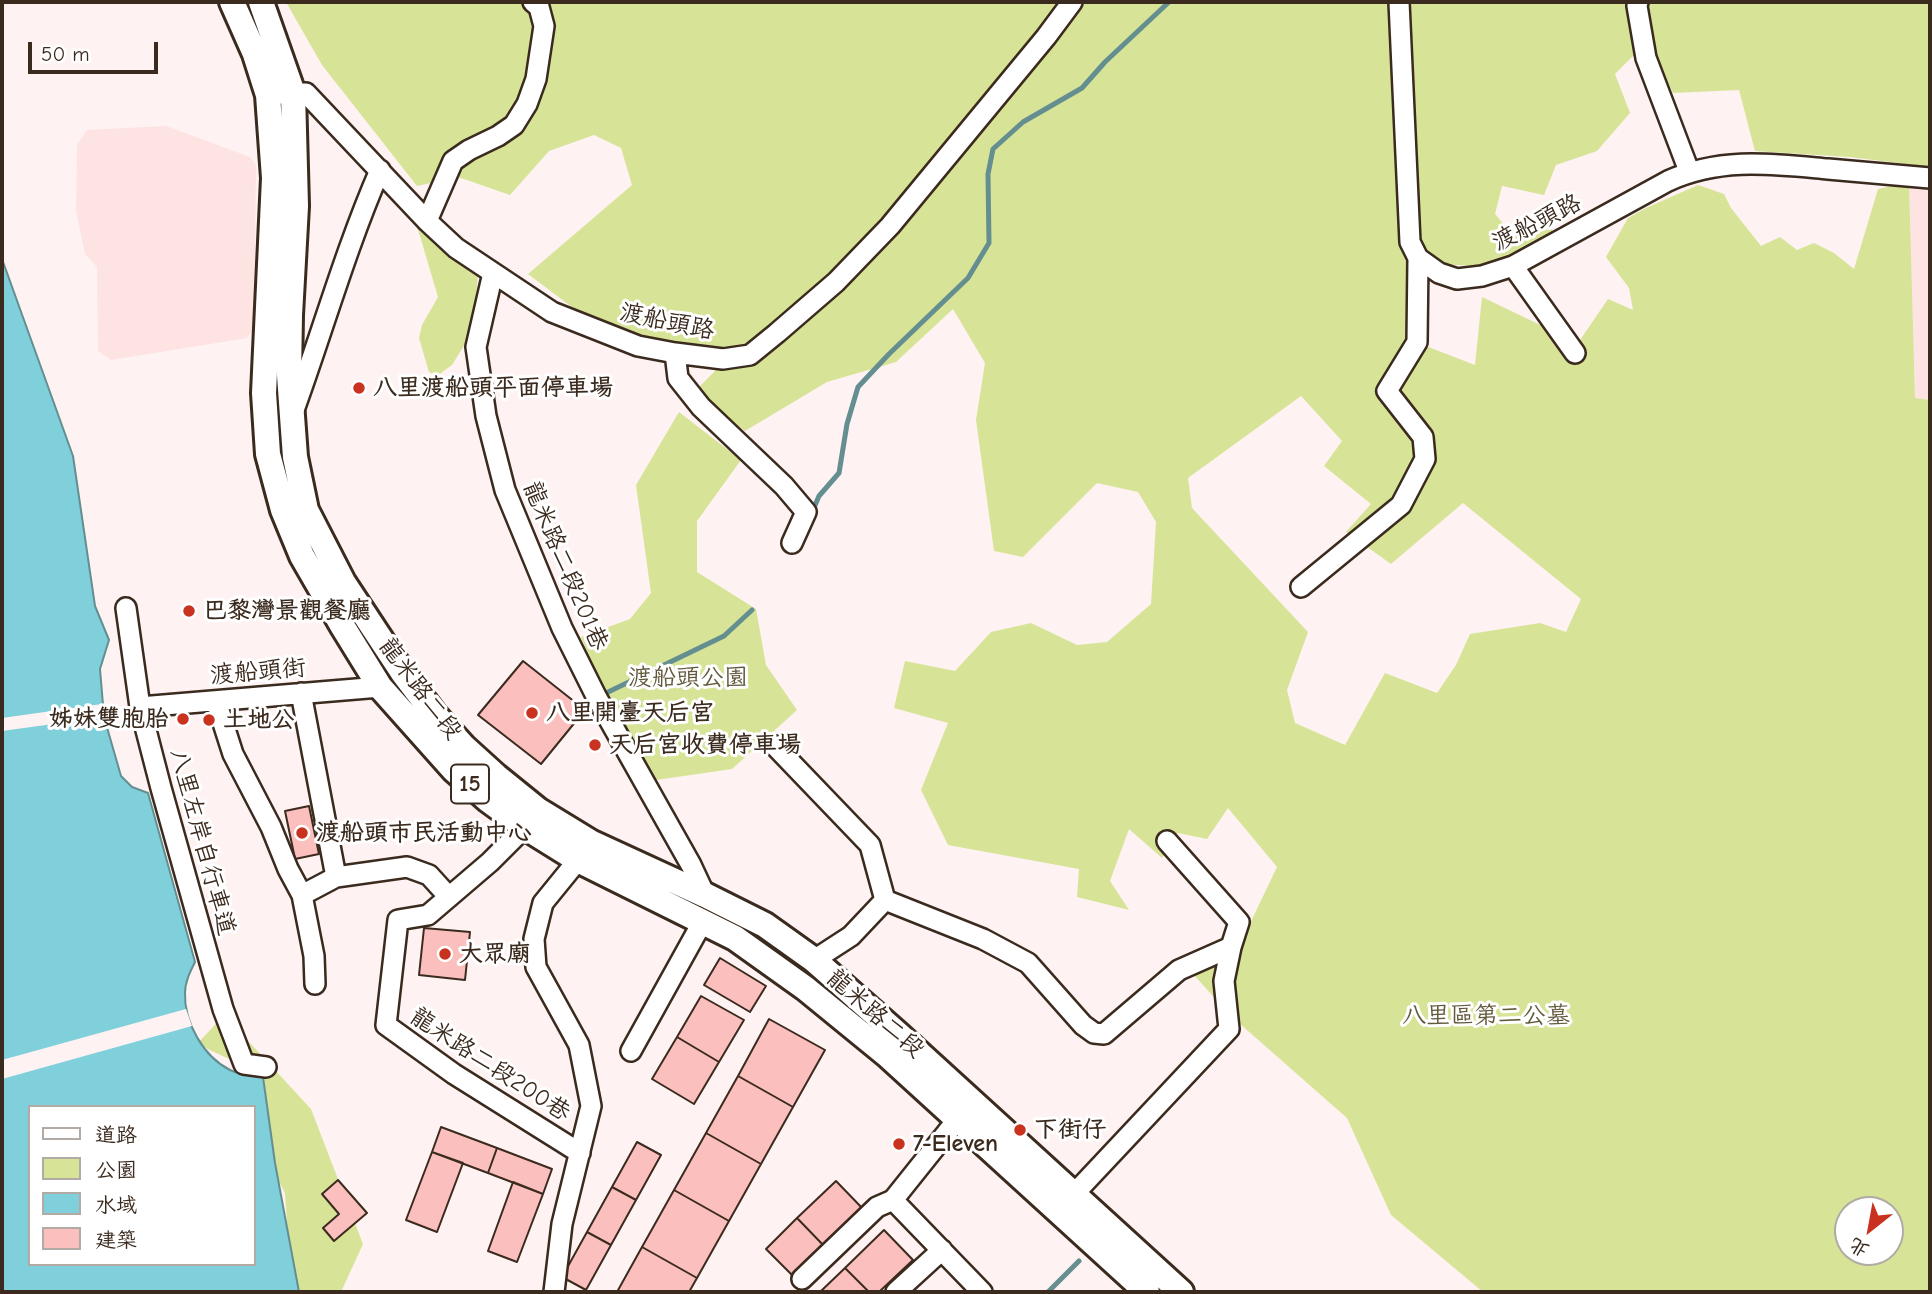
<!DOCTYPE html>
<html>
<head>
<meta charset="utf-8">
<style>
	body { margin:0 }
	#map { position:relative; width:1932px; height:1294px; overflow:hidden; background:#fef2f2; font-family:"Comic Neue","LXGW WenKai TC",sans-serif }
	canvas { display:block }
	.frame { position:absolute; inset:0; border:4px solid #3b2a1e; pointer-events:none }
	.legend { position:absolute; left:28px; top:1105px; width:228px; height:161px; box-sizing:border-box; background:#fff; border:2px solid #b1aaa5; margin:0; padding:9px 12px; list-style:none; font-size:21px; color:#3b2a1e }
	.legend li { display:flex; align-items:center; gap:14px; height:35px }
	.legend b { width:35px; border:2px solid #b1aaa5 }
	.north { position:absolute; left:1834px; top:1196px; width:70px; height:70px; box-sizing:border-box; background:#fff; border:2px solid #b1aaa5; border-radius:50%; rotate:211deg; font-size:19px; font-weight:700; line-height:28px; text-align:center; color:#3b2a1e }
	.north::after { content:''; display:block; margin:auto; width:24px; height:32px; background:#c8321e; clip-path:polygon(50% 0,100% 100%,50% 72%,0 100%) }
	.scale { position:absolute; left:28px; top:42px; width:130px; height:32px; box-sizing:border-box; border:4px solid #3b2a1e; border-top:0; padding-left:9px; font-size:21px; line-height:24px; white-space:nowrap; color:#3b2a1e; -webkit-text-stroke:5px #fff; paint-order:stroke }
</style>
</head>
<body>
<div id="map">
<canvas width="1932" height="1294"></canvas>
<div class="frame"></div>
<ul class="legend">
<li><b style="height:9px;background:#fff"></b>道路</li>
<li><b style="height:19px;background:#d7e497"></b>公園</li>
<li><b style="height:19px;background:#80d0dc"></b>水域</li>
<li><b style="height:19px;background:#fbbfbd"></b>建築</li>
</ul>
<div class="north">北</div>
<div class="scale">50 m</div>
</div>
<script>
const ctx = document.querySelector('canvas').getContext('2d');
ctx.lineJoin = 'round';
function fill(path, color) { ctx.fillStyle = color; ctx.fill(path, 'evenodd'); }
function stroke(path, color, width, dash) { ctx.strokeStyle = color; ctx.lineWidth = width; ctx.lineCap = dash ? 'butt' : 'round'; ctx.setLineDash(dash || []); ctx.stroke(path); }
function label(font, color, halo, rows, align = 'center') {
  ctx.font = font + ' "Comic Neue","LXGW WenKai TC",sans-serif'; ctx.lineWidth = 6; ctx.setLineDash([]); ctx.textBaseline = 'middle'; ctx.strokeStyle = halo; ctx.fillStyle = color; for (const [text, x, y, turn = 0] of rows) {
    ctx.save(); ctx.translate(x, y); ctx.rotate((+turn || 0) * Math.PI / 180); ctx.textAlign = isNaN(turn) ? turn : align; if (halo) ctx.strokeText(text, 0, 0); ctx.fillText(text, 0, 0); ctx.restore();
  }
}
const built = new Path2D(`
	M166,126L250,157L256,165L254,328L247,338L111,360L98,351L97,267L85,254L76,211L77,145L87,130Z
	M1909,182L1930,184V400L1915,398Z`);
const green = new Path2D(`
	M286,2H1930V167L1849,157L1755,151L1739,90L1673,93L1648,41L1615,74L1630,113L1597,151L1556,165L1544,195L1502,186L1495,214L1513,235L1552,229L1558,255L1533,269L1418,263V343L1475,365L1482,297L1578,343L1608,299L1633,310L1629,288L1606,257L1628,218L1646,208L1698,185L1724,194L1731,208L1761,246L1780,237L1797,250L1814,243L1834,253L1854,269L1878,189L1909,182L1915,398L1930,400V1292H1483L1391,1215L1347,1118L1231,1016L1193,974L1245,934L1277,867L1228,808L1207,839L1178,833L1162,858L1129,829L1110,881L1129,910L1077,897L1079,869L948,845L921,790L948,723L894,708L905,661L955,671L991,632L1031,623L1077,645L1107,642L1151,604L1156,522L1138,492L1097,483L1023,557L994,551L976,420L985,363L953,309L896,362L827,382L745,431L693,393L734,352L666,347L601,329L528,274L632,185L621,148L594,135L549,151L510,195L458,177L417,186L322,65ZM1301,396L1342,441L1324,466L1371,504L1346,532L1391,564L1463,503L1581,599L1566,632L1540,623L1470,634L1456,665L1437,693L1385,673L1345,745L1295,723L1287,690L1308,632L1192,508L1188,478ZM1848,1210H1890V1252H1848Z
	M417,226L478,275L473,331L452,365L437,376L429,372L419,338L422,325L438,297Z
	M679,412L741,460L697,521V572L756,609L766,665L797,710L732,769L656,780L602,689L581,637L630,619L651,593L636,485Z
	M224,1015L311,1109L363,1244L341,1292H292L285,1193L257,1138V1082L229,1059L197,1044Z`);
const water = new Path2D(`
	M2,259L73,456L95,606L109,640L100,669L104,717L121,776L132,787L148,793L195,962C190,972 185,982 185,993C184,1023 204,1057 230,1070C240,1075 252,1076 263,1077L275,1163L299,1292H2ZM30,1107H254V1264H30Z`);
const pier = new Path2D(`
	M102,704L104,717L2,731V718Z
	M186,1009L192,1026L2,1079V1060Z`);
const stream = new Path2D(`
	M813,510L819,496L839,473L847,424L858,387L889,354L968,278L989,243L988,174L993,149L1023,122L1082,88L1105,62L1169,2
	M604,694L724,636L752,610
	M1048,1292L1079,1261`);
const building = new Path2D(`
	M523,661L585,710L541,764L478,715Z
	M309,806L319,854L295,859L285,811Z
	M424,928L470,932L465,980L419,975Z
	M720,958L766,986L750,1012L704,985Z
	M701,996L744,1020L719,1062L677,1037Z
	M769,1019L825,1050L793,1107L738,1076Z
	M677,1037L719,1062L694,1104L652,1079Z
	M738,1076L793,1107L761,1164L706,1133Z
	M441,1127L497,1148L488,1173L432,1152Z
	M706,1133L761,1164L729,1221L674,1190Z
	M637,1142L661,1155L636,1200L612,1187Z
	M497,1148L552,1169L543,1194L488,1173Z
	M432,1152L463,1163L437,1232L406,1220Z
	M338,1180L367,1213L334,1241L323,1228L339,1214L322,1194Z
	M836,1181L865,1211L826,1248L797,1218Z
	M513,1182L543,1194L517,1262L488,1251Z
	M612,1187L636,1200L611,1245L587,1232Z
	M674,1190L729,1221L697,1278L642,1247Z
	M797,1218L826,1248L795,1278L766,1249Z
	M884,1230L913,1260L879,1292H869L845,1268Z
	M587,1232L611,1245L586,1290L562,1277Z
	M642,1247L697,1278L689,1292H617Z
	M845,1268L869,1292H820Z`);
const minor = new Path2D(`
	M1399,2L1410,242L1418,258L1439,273L1457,279L1482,276L1513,266L1668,181C1721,157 1772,164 1828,169C1862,172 1896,175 1930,178
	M1638,2L1637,6L1646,58L1689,171
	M280,94L306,93L427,221L456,248L552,312L638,346L675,353L723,359L750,355L777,333L836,282L890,226L1046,37L1072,2
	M427,221L453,161L469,150L498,136L514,125L527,104L536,79L544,26L539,7L533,2
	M1513,266L1575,353
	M493,273L476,347L486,416L505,490L562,628L597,698L691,865L705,895
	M675,353L678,378L701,407L784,486L806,512L792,543
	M294,410C323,330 346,248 380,170
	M1301,587L1401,505L1425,459L1423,437L1387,391L1417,342L1418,258
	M126,608L140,707L161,788L223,1009L244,1064L266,1067
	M301,693L336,877
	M216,701L233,754L271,827L288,869L302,895L314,956L315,984
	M140,707L380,687
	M775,746L870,845L885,900
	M525,827L490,862L428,915L398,920L386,1025L454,1074L580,1153
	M302,895L336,877L407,867L429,875L449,897
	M814,960L851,936L885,900L983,939L1028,963L1083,1025L1094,1033L1104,1034L1179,970L1231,947
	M631,1051L703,921
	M1074,1194L1229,1029L1224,981L1231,947L1239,922L1167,841
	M893,1200L982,1292
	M802,1279L877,1207L893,1200L965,1110
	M554,1292L562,1224L591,1106L579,1045L536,967L534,939L543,903L578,860
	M896,1292L942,1250`);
const major = new Path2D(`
	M232,2L255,54L268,95L274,178L264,393L268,454L283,510L302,556L343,627L380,687L454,770L488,800L525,827L578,860L735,938L805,988L887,1055L1147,1292
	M261,2L293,93L296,206L290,315L289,375L295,457L306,510L343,582L403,673L435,715L464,747L496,776L538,810L592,843L705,895L765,925L814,960L899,1035L1181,1292`);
const markers = [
	[359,388,7,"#c8321e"],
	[189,611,7,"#c8321e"],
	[532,713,7,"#c8321e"],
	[183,719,7,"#c8321e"],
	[209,720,7,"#c8321e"],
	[595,745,7,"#c8321e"],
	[302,833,7,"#c8321e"],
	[445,954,7,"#c8321e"],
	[1020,1130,7,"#c8321e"],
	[899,1144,7,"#c8321e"]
];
const shields = [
	[470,784,38]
];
const shieldNames = [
	["15",470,784]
];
const streetNames = [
	["渡船頭路",1537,223,-27],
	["渡船頭路",667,322,12],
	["龍米路二段201巷",565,566,67],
	["渡船頭街",258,672,-5],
	["龍米路二段",420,689,53],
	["八里左岸自行車道",202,842,75],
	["龍米路二段",875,1014,41],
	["龍米路二段200巷",490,1065,33]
];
const poiNames = [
	["八里渡船頭平面停車場",373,388],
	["巴黎灣景觀餐廳",203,611],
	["八里開臺天后宮",546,713],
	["姊妹雙胞胎",169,719,"right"],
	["土地公",223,720],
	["天后宮收費停車場",609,745],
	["渡船頭市民活動中心",316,833],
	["大眾廟",459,954],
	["下街仔",1034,1130],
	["7-Eleven",913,1144]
];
const parkNames = [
	["渡船頭公園",688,678],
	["八里區第二公墓",1486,1016]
];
fill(built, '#fde3e2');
fill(green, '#d7e497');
fill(water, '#80d0dc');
stroke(water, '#648e90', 2);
fill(pier, '#fef2f2');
stroke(stream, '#648e90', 5);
fill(building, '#fbbfbd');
stroke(building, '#3b2a1e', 2);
stroke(minor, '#3b2a1e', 24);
stroke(major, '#3b2a1e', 30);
stroke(minor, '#fff', 19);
stroke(major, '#fff', 24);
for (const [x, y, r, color] of markers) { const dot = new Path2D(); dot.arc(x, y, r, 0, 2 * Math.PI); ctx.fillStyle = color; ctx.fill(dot); stroke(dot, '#fff', 2.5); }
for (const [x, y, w] of shields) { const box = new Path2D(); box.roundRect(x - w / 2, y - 19.5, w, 39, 5); ctx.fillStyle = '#fff'; ctx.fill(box); stroke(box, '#3b2a1e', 2); }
label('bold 23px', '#3b2a1e', null, shieldNames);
label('24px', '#3b2a1e', '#fff', streetNames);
label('bold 24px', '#3b2a1e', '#fff', poiNames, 'left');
label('24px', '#62583c', '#fff', parkNames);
</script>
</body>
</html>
